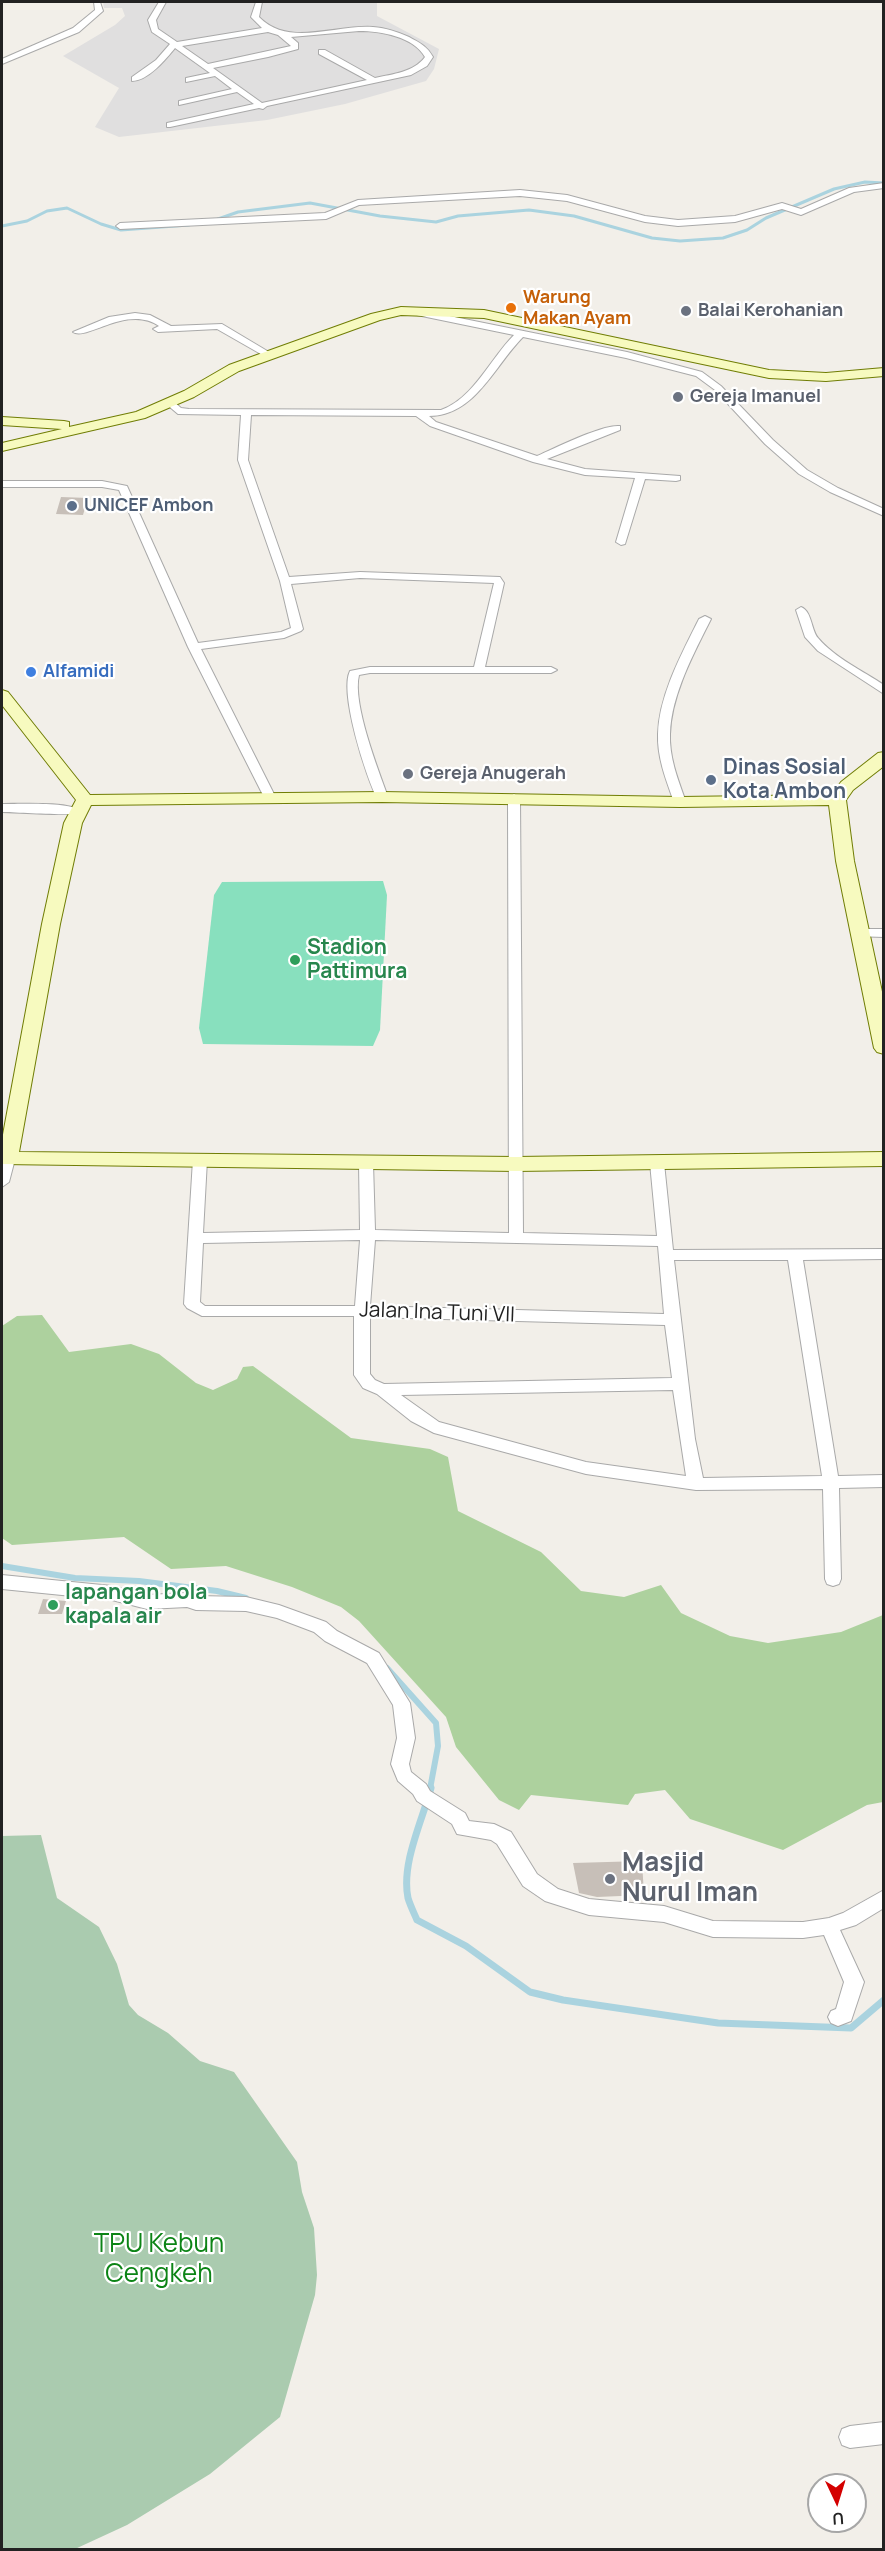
<!DOCTYPE html>
<html>
<head>
<meta charset="utf-8">
<style>
	body { margin:0 }
	#map { position:relative; width:885px; height:2551px; overflow:hidden; background:#f2efe9; font-family:Manrope,sans-serif }
	canvas { display:block }
	.frame { position:absolute; inset:0; border:3px solid #222; pointer-events:none }
	.north { position:absolute; left:807px; top:2473px; width:60px; height:60px; box-sizing:border-box; background:#fff; border:2px solid #a7a7a7; border-radius:50%; rotate:176deg; font-size:16px; font-weight:700; line-height:24px; text-align:center; color:#222 }
	.north::after { content:''; display:block; margin:auto; width:21px; height:27px; background:#d40000; clip-path:polygon(50% 0,100% 100%,50% 72%,0 100%) }
</style>
</head>
<body>
<div id="map">
<canvas width="885" height="2551"></canvas>
<div class="frame"></div>
<div class="north">U</div>
</div>
<script>
const ctx = document.querySelector('canvas').getContext('2d');
ctx.lineJoin = 'round';
function fill(path, color) { ctx.fillStyle = color; ctx.fill(path, 'evenodd'); }
function stroke(path, color, width, dash) { ctx.strokeStyle = color; ctx.lineWidth = width; ctx.lineCap = dash ? 'butt' : 'round'; ctx.setLineDash(dash || []); ctx.stroke(path); }
function label(font, color, halo, rows, align = 'center') {
  ctx.font = font + ' Manrope,sans-serif'; ctx.lineWidth = 4.5; ctx.setLineDash([]); ctx.textBaseline = 'middle'; ctx.strokeStyle = halo; ctx.fillStyle = color; for (const [text, x, y, turn = 0] of rows) {
    ctx.save(); ctx.translate(x, y); ctx.rotate((+turn || 0) * Math.PI / 180); ctx.textAlign = isNaN(turn) ? turn : align; if (halo) ctx.strokeText(text, 0, 0); ctx.fillText(text, 0, 0); ctx.restore();
  }
}
const residential = new Path2D(`
	M103,2H377V16L439,49L434,69L426,81L345,104L267,120L119,137L95,127L119,88L63,56L115,25L125,16L122,8H104Z`);
const forest = new Path2D(`
	M42,1315L69,1352L131,1344L159,1354L196,1383L213,1390L237,1379L243,1367L253,1366L351,1438L430,1449L448,1457L458,1511L541,1552L581,1591L624,1597L661,1585L681,1613L730,1636L768,1643L841,1632L883,1615V1802L867,1805L783,1850L690,1819L665,1790L635,1794L628,1805L531,1795L519,1810L499,1800L456,1747L446,1717L359,1621L341,1607L292,1587L226,1566L171,1569L124,1537L12,1545L2,1538V1326L17,1316Z`);
const cemetery = new Path2D(`
	M41,1835L57,1898L99,1927L117,1964L129,2005L138,2015L168,2033L200,2061L234,2072L297,2162L302,2192L314,2228L317,2275L315,2295L280,2417L210,2474L127,2525L75,2549H2V1836Z`);
const pitch = new Path2D(`
	M383,881L387,895L380,1030L373,1046L203,1044L199,1028L214,895L222,882Z`);
const streamFar2 = new Path2D(`
	M218,219L238,212L310,203L380,216L436,222L458,216L529,210L574,216L652,238L680,241L723,238L747,230L766,218L834,189L865,182L884,183
	M2,226L27,221L47,211L67,208L101,224L121,230L189,225`);
const streamFar1 = new Path2D(`
	M2,1566L75,1578L139,1581L217,1591L246,1598
	M387,1668L436,1723L438,1746L430,1789`);
const stream = new Path2D(`
	M431,1788C422,1821 401,1864 408,1898C410,1905 414,1913 417,1920L466,1946L530,1992L563,2000L718,2023L851,2028L884,2000`);
const building = new Path2D(`
	M61,497L88,498L83,515L56,514Z
	M43,1599L66,1601L62,1614H38Z
	M642,1861L644,1895L597,1897L579,1893L573,1863Z`);
const street = new Path2D(`
	M94,2H100L103,11L79,32L2,64V59L73,28L95,10Z
	M159,2H166L156,20L158,29L177,42L262,28L251,17L256,2H262L259,17C289,48 336,24 373,27C386,28 398,32 409,37C420,43 427,46 433,57L427,66L411,75L267,106L263,109L259,108L170,127H167V123L254,104L237,92L179,105V101L232,89L215,76L186,82V78L210,73L175,48C166,59 148,81 132,81V77L156,60L170,44L152,32L148,20ZM359,31C381,31 414,37 425,57C414,72 393,74 375,78L325,50H319V54L367,80L262,103L213,68L268,57L298,49V43L291,37ZM268,32L278,35L291,46L208,64L182,46Z
	M884,183V188L854,192L801,215L782,209L735,222L678,226L645,222L567,201L520,196L359,205L326,219L120,229L116,226L120,223L325,213L358,200L520,190L567,195L645,216L678,220L735,216L782,203L801,209L849,188Z
	M415,309L627,352L702,372L721,386L773,440L807,470L838,488L884,509V516L830,492L799,474L765,444L715,390L696,376L626,358L523,337C494,366 475,416 429,416L436,422L537,456C555,448 603,424 620,426V430L547,459L585,469L680,476V480L676,481L645,479L625,544L621,545L616,542L635,478L585,475L533,462L430,426L416,416L251,415L248,460L289,577L360,572L500,577L504,583L485,667H551L557,670L551,673H370L359,675C352,703 378,769 388,797L386,800H378C366,778 339,692 350,671L370,667H474L494,583L360,578L291,584L303,629L301,631L284,638L201,649L276,798L274,801H266L188,647L119,490L102,487H2V481H102L127,486L198,643L281,632L291,628L280,581L238,460L241,415L178,414L165,403L173,401L181,408L189,409L441,410C474,398 490,359 514,335L412,314V310Z
	M135,313L150,315L171,326L222,324L274,355L266,357L217,329L158,332L153,329L159,326C128,304 86,341 73,332L109,317Z
	M801,607C812,611 811,630 818,638C835,658 863,671 884,685V694L818,651L805,637L796,610Z
	M705,616L711,619C694,653 671,695 670,734C669,757 678,780 686,802L680,806L674,802C666,780 657,757 658,734C659,695 682,653 699,619Z
	M514,794L520,798L523,1233L657,1236L650,1163L657,1158L664,1163L673,1250L884,1249V1259L803,1260L838,1476L884,1475V1487L839,1488L841,1579L839,1584L833,1586L827,1584L825,1579L823,1489L696,1490L586,1474L434,1433L411,1421L377,1394L363,1388L354,1375V1316H202L187,1308L184,1304L193,1160L200,1155L207,1160L203,1233L360,1230L359,1163L366,1158L373,1163L375,1230L509,1233L508,798ZM360,1240L355,1306H205L200,1302L203,1243ZM375,1240L658,1246L664,1314L370,1306ZM674,1260H788L822,1476L703,1478L695,1439ZM370,1317L665,1325L672,1378L384,1384L375,1380L370,1374ZM673,1390L686,1476L586,1462L439,1422L401,1395Z
	M2,804C20,804 71,801 83,812C78,817 15,812 2,812Z
	M859,929H884V937L854,936L853,933Z
	M2,1154L13,1156L15,1159L9,1182L2,1187Z
	M2,1575L112,1586L147,1595L187,1593L196,1596L246,1597L279,1605L326,1622L337,1631L379,1653L410,1703L415,1738L409,1764L411,1772L426,1784L430,1791L465,1813L469,1821L494,1824L511,1832L537,1874L558,1889L589,1899L664,1906L713,1921L803,1922L829,1918L843,1913L884,1890V1908L856,1925L840,1930L864,1982L851,2021L838,2026L831,2023L828,2017L831,2011L836,2009L844,1982L824,1935L803,1938L713,1937L664,1922L589,1915L545,1901L523,1886L497,1844L491,1840L457,1834L452,1824L417,1801L413,1794L398,1781L391,1764L397,1738L393,1705L367,1663L325,1641L314,1632L277,1618L246,1611L196,1610L187,1607L147,1609L112,1600L2,1589Z
	M884,2422V2444L850,2448L842,2445L839,2437L842,2429L850,2426Z`);
const secondary = new Path2D(`
	M401,307L484,310L769,370L826,373L884,368V376L826,381L769,378L484,318L401,315L380,320L239,371L194,397L145,418L2,451V443L62,429L2,425V417L64,421L69,422V427L136,412L184,391L229,365L371,314Z
	M2,690L8,692L90,795L382,792L680,797L832,795L841,782L878,753L884,752V766L853,790L846,800L854,861L884,1001V1054L877,1052L874,1048L836,861L829,805L680,807L382,802L91,805L82,823L60,924L19,1152L516,1157L884,1152V1166L516,1171L2,1164V1140L42,924L64,823L76,800L2,705Z`);
const markers = [
	[511,308,6,"#e8710a"],
	[686,311,6,"#6b7280"],
	[678,397,6,"#6b7280"],
	[72,506,6,"#5c6f8a"],
	[31,672,6,"#3f7fe0"],
	[408,774,6,"#6b7280"],
	[711,780,6,"#5c6f8a"],
	[295,960,6,"#2e9e5b"],
	[53,1605,6,"#2e9e5b"],
	[610,1879,6,"#6b7280"]
];
const farFoodnames = [
	["Warung",523,298],
	["Makan Ayam",523,319]
];
const farWorshipnames = [
	["Balai Kerohanian",698,311],
	["Gereja Imanuel",690,397],
	["Gereja Anugerah",420,774]
];
const farServicenames = [
	["UNICEF Ambon",84,506]
];
const farShopnames = [
	["Alfamidi",43,672]
];
const serviceNames = [
	["Dinas Sosial",723,768],
	["Kota Ambon",723,792]
];
const leisureNames = [
	["Stadion",307,948],
	["Pattimura",307,972],
	["lapangan bola",65,1593],
	["kapala air",65,1617]
];
const streetNames = [
	["Jalan Ina Tuni VII",437,1313,2]
];
const nearWorshipnames = [
	["Masjid",622,1864],
	["Nurul Iman",622,1894]
];
const nearParknames = [
	["TPU Kebun",159,2245],
	["Cengkeh",159,2275]
];
fill(residential, '#e0dfdf');
fill(forest, '#add19e');
fill(cemetery, '#aacbaf');
fill(pitch, '#88e0be');
stroke(streamFar2, '#aad3df', 3);
stroke(streamFar1, '#aad3df', 6);
stroke(stream, '#aad3df', 7);
fill(building, '#c7bfb8');
stroke(street, '#a9a9a9', 2);
stroke(secondary, '#707d05', 2);
fill(street, '#fff');
fill(secondary, '#f7fabf');
for (const [x, y, r, color] of markers) { const dot = new Path2D(); dot.arc(x, y, r, 0, 2 * Math.PI); ctx.fillStyle = color; ctx.fill(dot); stroke(dot, '#fff', 2); }
label('bold 18px', '#c56008', '#fff', farFoodnames, 'left');
label('bold 18px', '#5b616d', '#fff', farWorshipnames, 'left');
label('bold 18px', '#4e5e75', '#fff', farServicenames, 'left');
label('bold 18px', '#366cbe', '#fff', farShopnames, 'left');
label('bold 21px', '#4e5e75', '#fff', serviceNames, 'left');
label('bold 21px', '#27864d', '#fff', leisureNames, 'left');
label('21px', '#222', '#fff', streetNames);
label('bold 26px', '#5b616d', '#fff', nearWorshipnames, 'left');
label('26px', '#0c8416', '#fff', nearParknames);
</script>
</body>
</html>
